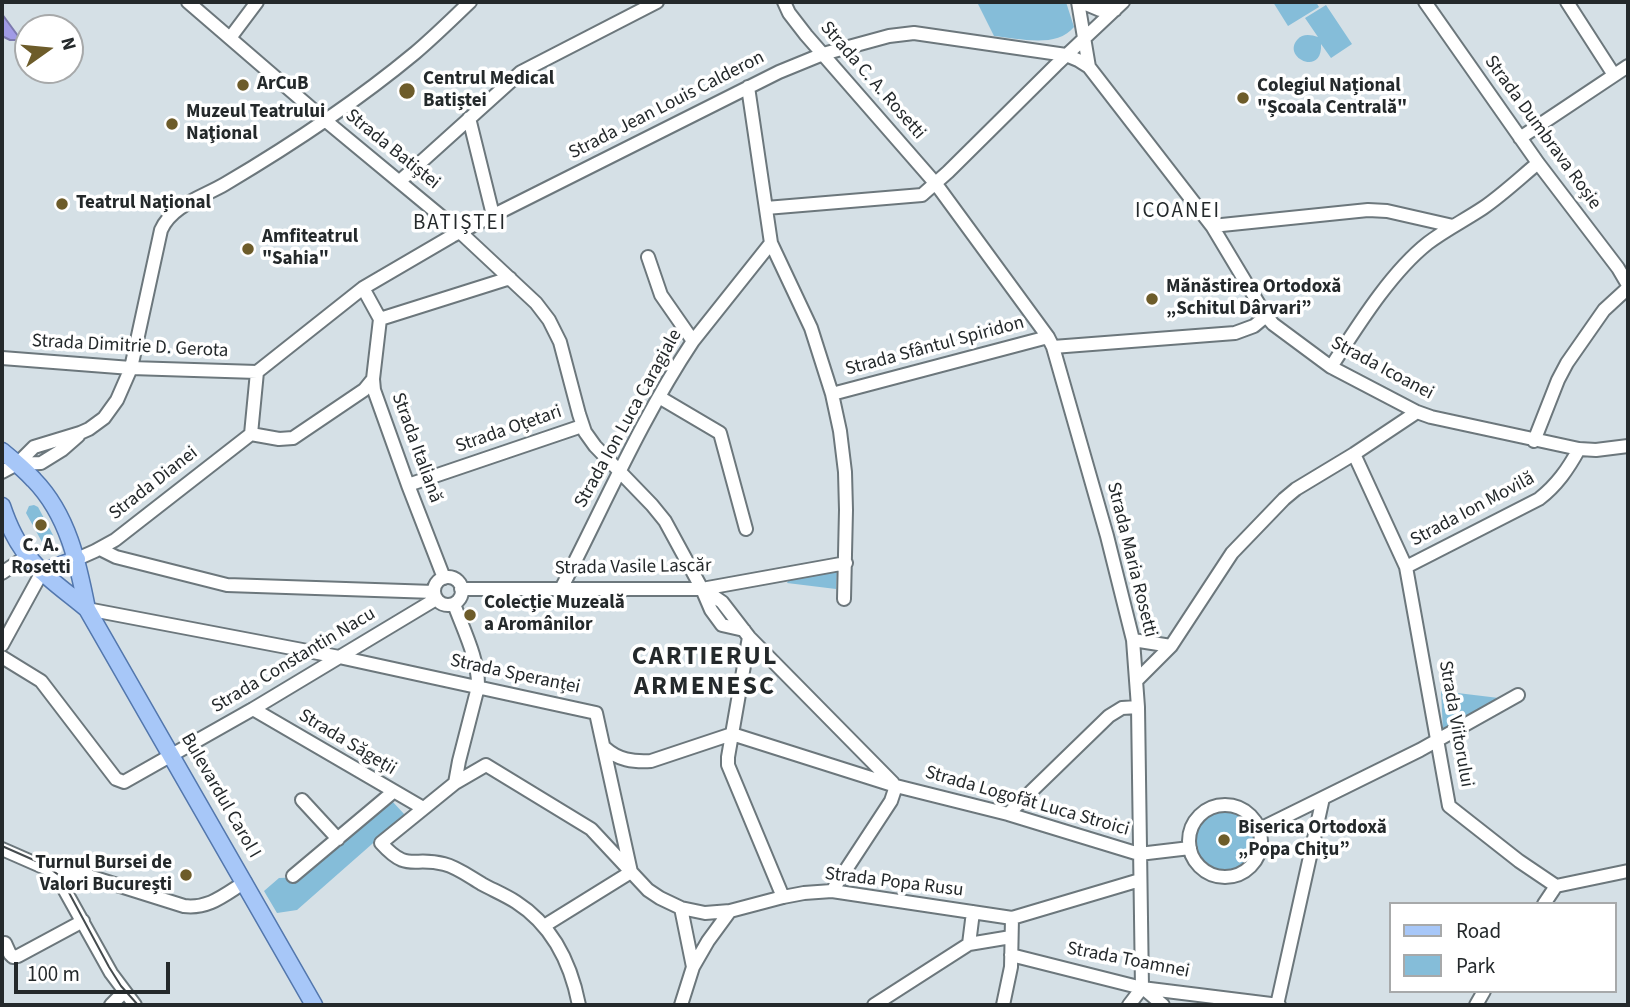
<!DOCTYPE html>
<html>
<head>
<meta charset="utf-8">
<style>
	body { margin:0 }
	#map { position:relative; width:1630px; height:1007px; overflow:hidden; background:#d5e0e6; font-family:"Source Sans 3",sans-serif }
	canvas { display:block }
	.frame { position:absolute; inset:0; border:4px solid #24292b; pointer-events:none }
	.legend { position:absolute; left:1389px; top:902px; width:228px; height:91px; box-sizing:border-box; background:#fff; border:2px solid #a7a9aa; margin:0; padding:9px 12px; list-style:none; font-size:21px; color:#24292b }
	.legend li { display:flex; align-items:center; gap:14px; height:35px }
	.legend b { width:35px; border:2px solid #a7a9aa }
	.north { position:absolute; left:14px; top:14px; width:70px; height:70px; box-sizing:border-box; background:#fff; border:2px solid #a7a9aa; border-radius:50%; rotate:75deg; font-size:19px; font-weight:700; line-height:28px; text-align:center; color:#24292b }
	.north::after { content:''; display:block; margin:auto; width:24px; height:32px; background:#6d5c2a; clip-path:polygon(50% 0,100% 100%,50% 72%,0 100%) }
	.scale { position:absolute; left:14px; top:962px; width:156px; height:32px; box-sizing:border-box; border:4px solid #24292b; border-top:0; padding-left:9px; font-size:21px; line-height:24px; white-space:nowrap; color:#24292b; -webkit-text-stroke:5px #fff; paint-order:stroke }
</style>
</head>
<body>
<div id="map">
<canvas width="1630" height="1007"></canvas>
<div class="frame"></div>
<ul class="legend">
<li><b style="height:9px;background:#a7c7f8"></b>Road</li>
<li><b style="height:19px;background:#85bdd9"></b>Park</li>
</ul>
<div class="north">N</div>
<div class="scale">100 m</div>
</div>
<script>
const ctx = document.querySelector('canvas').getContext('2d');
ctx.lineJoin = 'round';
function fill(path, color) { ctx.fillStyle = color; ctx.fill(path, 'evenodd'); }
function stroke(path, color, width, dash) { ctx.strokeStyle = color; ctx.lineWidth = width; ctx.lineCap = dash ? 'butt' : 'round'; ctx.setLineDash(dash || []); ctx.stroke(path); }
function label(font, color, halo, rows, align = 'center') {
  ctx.font = font + ' "Source Sans 3",sans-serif'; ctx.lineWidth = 7; ctx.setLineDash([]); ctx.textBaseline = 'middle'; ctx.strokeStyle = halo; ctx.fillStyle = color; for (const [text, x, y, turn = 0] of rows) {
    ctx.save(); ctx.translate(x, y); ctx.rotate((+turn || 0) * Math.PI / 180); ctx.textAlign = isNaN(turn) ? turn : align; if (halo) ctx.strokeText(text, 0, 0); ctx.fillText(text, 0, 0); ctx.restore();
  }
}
const green = new Path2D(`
	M977,2H1066L1074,27C1056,49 1018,38 994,36Z
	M1273,2H1316L1319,7L1288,26Z
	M1326,5L1352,44L1331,58L1321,44C1323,77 1282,58 1297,40C1303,33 1311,35 1318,37L1305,18Z
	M34,505L38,507L53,535V542L46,545L42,542L26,513L29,506Z
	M837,571L836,589L787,583L789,579Z
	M1441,691L1507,699L1443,731Z
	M392,801L405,815L297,910L277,913L264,891L279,878L303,877Z
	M1194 840a32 32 0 1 1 64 0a32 32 0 1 1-64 0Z`);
const water = new Path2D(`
	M2,14L21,40H10L2,36Z`);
const minor = new Path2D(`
	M188,2L326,121L460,232L536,303L549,320L560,342L579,414L585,432L595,446L652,505L665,521L702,589L711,610L722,625L744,630
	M784,2L789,13L806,35L936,184L1048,337L1053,347L1107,536L1133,640L1138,707L1142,988
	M1078,2L1089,67
	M1081,2L1100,10H1115
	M1425,2L1538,163L1618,268L1628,285
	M1567,2L1614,75
	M230,38L257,2
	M748,87L771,243L811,328L832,394L840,431L845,472L846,510L844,599
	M469,118L493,215
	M1520,138L1628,66
	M400,181L521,72L657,2
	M766,208L922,195L948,172L1056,65L1123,2
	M1212,226L1368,210L1387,211L1453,226
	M648,257L661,295L693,341
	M363,288L380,319L373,379L374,390L408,485L444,578
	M380,319L510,278
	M1053,347L1235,333L1254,326L1266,316
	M2,358L131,368L257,372
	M1331,367C1357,327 1390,273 1428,243C1445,230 1465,220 1483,208C1502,195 1520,178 1538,163
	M257,372L363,288L452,236L779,72L823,54L889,36L914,33L1066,55L1078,60L1089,67L1212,226L1266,316L1273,324L1331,367L1417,412L1431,417L1579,449L1596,450L1628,446
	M832,394L1048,337
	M659,397L720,433L746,529
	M251,434L279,439L293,438L364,390L373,379
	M1534,441L1558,380L1567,363L1604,310L1628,288
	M1354,454L1406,567L1449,806L1519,861L1556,886L1628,871
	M17,464L41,463L62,450L78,436
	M2,472L17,464L34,447L80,433L89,429L104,418L117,400L131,368L161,230C172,205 203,197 225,184C291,145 356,102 415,53C434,37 452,19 470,2
	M408,485L582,426
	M100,549L116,557L227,585L434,592
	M77,559L95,551L115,540L251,434L257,372
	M1406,567L1539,499C1557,485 1568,469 1579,449
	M2,573L27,556
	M434 591a14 14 0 1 1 28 0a14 14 0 1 1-28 0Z
	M461,589H702L846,563
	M561,589C604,506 641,419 693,341L771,243
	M703,589L722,602L749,637L893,783
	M454,604C463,629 479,660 478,687L459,761L455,783
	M87,609L339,657L596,713L631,872
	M749,637L728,757V765L783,897
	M1133,640L1171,646
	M2,645L42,572
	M2,657L41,681L116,779L124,782L253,709L436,599
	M1136,681L1171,646L1232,553L1284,499L1296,489L1354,454L1417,412
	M253,709L423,808
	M605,748C618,760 633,762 651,761L732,734L896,786L1008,814L1139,854L1190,848
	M302,800L338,839
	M1189 841a36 36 0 1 1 72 0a36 36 0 1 1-72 0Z
	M1008,814L1109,716L1122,708L1138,707
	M1260,829L1420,750L1518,695
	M2,849L50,870L58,878L111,973L135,1005
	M48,869L79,873L184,906C209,909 224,895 245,882
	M293,876L393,792
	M832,891L891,801L896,786
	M1544,904L1556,886
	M681,908L693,967
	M544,926L631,872
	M5,943L10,954L13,957L18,956L83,921
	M969,944L973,912
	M1011,955L1142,988L1279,1005
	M1143,988L1163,1005
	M111,1005L124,992
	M579,1005C571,964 552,925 516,902C505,895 493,890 482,884C470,877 457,867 444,864C412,856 408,873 381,843L455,783L486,765L591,829L648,890L660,898L681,908L705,913L730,911L783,897L804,893L832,891L1012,918L1140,880
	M681,1005L693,967L708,941L730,911
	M874,1005L969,944L1011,937
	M1003,1005L1011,967L1012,918
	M1129,1005L1142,988
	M1277,1005L1323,798
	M1476,1005L1484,991`);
const major = new Path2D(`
	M2,451C13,460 24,469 34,480C68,515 78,563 87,609L314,1005
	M2,506C8,524 16,542 28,556C44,577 67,592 87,609
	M42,572L77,559`);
const tram = new Path2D(`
	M2,846L45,865L60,876L109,967L121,986L138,1005`);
const markers = [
	[243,85,7,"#6d5c2a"],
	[407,91,9,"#6d5c2a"],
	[1243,98,7,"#6d5c2a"],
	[172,124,7,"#6d5c2a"],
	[62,204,7,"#6d5c2a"],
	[248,249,7,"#6d5c2a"],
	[1152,299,7,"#6d5c2a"],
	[41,525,7,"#6d5c2a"],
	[470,615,7,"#6d5c2a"],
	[1224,840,7,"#6d5c2a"],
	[186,875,7,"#6d5c2a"]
];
const poiNames = [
	["Centrul Medical",423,80],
	["Batiștei",423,102],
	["ArCuB",257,85],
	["Colegiul Național",1257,87],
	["\"Școala Centrală\"",1257,109],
	["Muzeul Teatrului",186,113],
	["Naţional",186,135],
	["Teatrul Național",76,204],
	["Amfiteatrul",262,238],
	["\"Sahia\"",262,260],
	["Mănăstirea Ortodoxă",1166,288],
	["„Schitul Dârvari”",1166,310],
	["C. A.",41,547,"center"],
	["Rosetti",41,569,"center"],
	["Colecție Muzeală",484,604],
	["a Aromânilor",484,626],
	["Biserica Ortodoxă",1238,829],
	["„Popa Chițu”",1238,851],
	["Turnul Bursei de",172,864,"right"],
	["Valori București",172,886,"right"]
];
const streetNames = [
	["Strada C. A. Rosetti",872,81,49],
	["Strada Jean Louis Calderon",667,106,-27],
	["Strada Dumbrava Roșie",1542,133,54],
	["Strada Batiștei",392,150,39],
	["Strada Dimitrie D. Gerota",130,347,3],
	["Strada Sfântul Spiridon",935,347,-15],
	["Strada Icoanei",1382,369,28],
	["Strada Ion Luca Caragiale",629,419,-61],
	["Strada Oțetari",509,430,-19],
	["Strada Italiană",416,448,70],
	["Strada Dianei",154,484,-38],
	["Strada Ion Movilă",1473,510,-28],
	["Strada Maria Rosetti",1131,560,76],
	["Strada Vasile Lascăr",633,568,-1],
	["Strada Constantin Nacu",294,661,-31],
	["Strada Speranței",515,675,12],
	["Strada Viitorului",1455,724,80],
	["Strada Săgeții",347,743,31],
	["Bulevardul Carol I",220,796,60],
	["Strada Logofăt Luca Stroici",1027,802,16],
	["Strada Popa Rusu",894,883,7],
	["Strada Toamnei",1128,961,11]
];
const neighbourhoodNames = [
	["ICOANEI",1178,212],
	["BATIȘTEI",460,224]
];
const districtNames = [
	["CARTIERUL",705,658],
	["ARMENESC",705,688]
];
fill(green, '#85bdd9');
fill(water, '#a19be6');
stroke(water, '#7c79ae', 2);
stroke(minor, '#6c777c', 16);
stroke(major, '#5377ad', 19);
stroke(minor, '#fff', 12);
stroke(major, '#a7c7f8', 16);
stroke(tram, '#454b4e', 2);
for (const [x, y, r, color] of markers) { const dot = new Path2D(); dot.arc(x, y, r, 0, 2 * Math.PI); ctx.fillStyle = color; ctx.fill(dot); stroke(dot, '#fff', 2.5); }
label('bold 19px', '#24292b', '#fff', poiNames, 'left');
label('19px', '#24292b', '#fff', streetNames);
ctx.letterSpacing = '2px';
label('21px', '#24292b', '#fff', neighbourhoodNames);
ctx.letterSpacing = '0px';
ctx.letterSpacing = '2px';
label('bold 26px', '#24292b', '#fff', districtNames);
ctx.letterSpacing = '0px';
</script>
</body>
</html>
